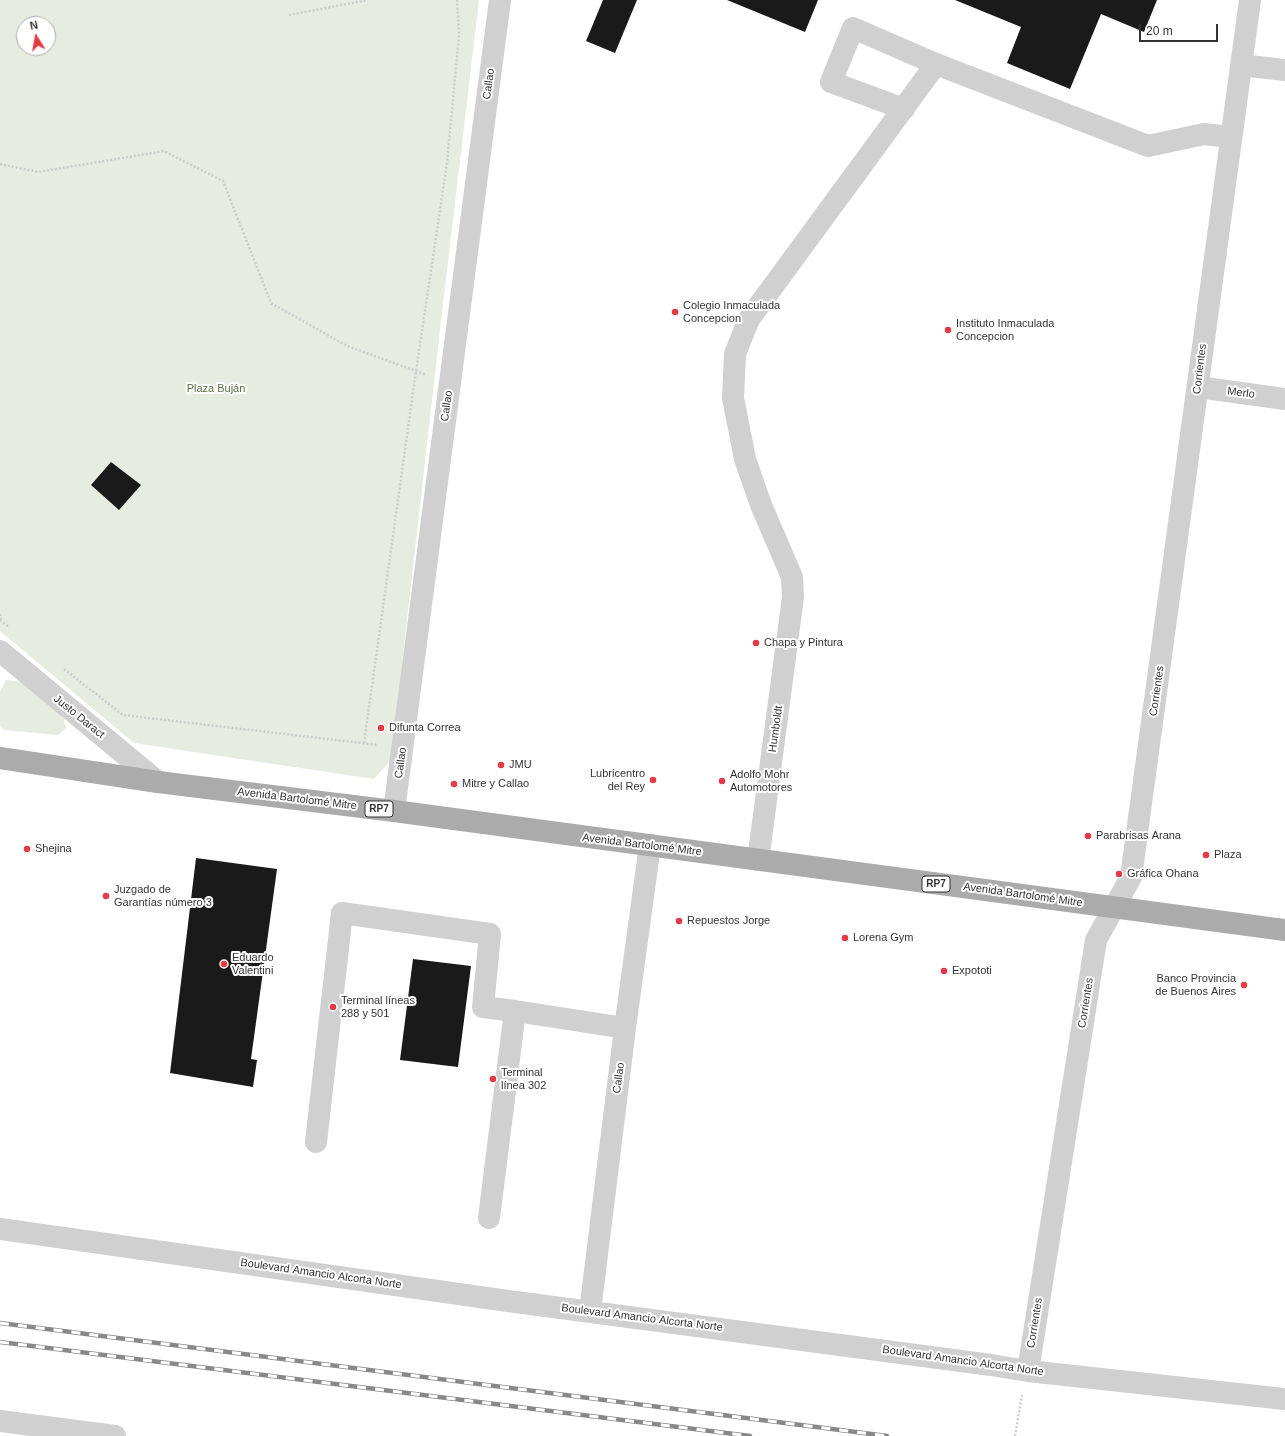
<!DOCTYPE html>
<html>
<head>
<meta charset="utf-8">
<style>
	body { margin:0 }
	#map { position:relative; width:1285px; height:1436px; overflow:hidden; background:#fff; font-family:Helvetica,sans-serif }
	canvas { display:block }
	.north { position:absolute; left:16px; top:16px; width:40px; height:40px; box-sizing:border-box; background:#fff; border:1px solid #adadad; border-radius:50%; rotate:349deg; font-size:11px; font-weight:700; line-height:16px; text-align:center; color:#333 }
	.north::after { content:''; display:block; margin:auto; width:14px; height:18px; background:#e63946; clip-path:polygon(50% 0,100% 100%,50% 72%,0 100%) }
	.scale { position:absolute; left:1139px; top:24px; width:79px; height:18px; box-sizing:border-box; border:2px solid #333; border-top:0; padding-left:5px; font-size:12px; line-height:14px; white-space:nowrap; color:#333; -webkit-text-stroke:3px #fff; paint-order:stroke }
</style>
</head>
<body>
<div id="map">
<canvas width="1285" height="1436"></canvas>
<div class="north">N</div>
<div class="scale">20 m</div>
</div>
<script>
const ctx = document.querySelector('canvas').getContext('2d');
ctx.lineJoin = 'round';
function fill(path, color) { ctx.fillStyle = color; ctx.fill(path, 'evenodd'); }
function stroke(path, color, width, dash) { ctx.strokeStyle = color; ctx.lineWidth = width; ctx.lineCap = dash ? 'butt' : 'round'; ctx.setLineDash(dash || []); ctx.stroke(path); }
function label(font, color, halo, rows, align = 'center') {
  ctx.font = font + ' Helvetica,sans-serif'; ctx.lineWidth = 4; ctx.setLineDash([]); ctx.textBaseline = 'middle'; ctx.strokeStyle = halo; ctx.fillStyle = color; for (const [text, x, y, turn = 0] of rows) {
    ctx.save(); ctx.translate(x, y); ctx.rotate((+turn || 0) * Math.PI / 180); ctx.textAlign = isNaN(turn) ? turn : align; if (halo) ctx.strokeText(text, 0, 0); ctx.fillText(text, 0, 0); ctx.restore();
  }
}
const green = new Path2D(`
	M0,0H479L441,321L391,760L374,779L134,743L0,631ZM24,24H48V48H24Z
	M6,680L22,682L63,716L66,728L58,735L4,730L0,725V692Z`);
const building = new Path2D(`
	M603,0H637L615,53L586,41Z
	M727,0H818L805,32Z
	M955,0H1157L1144,32L1101,14L1070,89L1007,63L1021,27Z
	M111,462L141,485L119,510L91,485Z
	M196,858L277,869L251,1059L257,1060L253,1087L170,1073Z
	M413,959L471,966L458,1067L400,1060Z`);
const path = new Path2D(`
	M289,15L368,0
	M0,164L38,172L164,151L223,181L271,303L347,346L427,375
	M0,614L1,621
	M0,620L9,627
	M64,669L123,715L378,745
	M364,743L416,371L447,163L459,34L457,0
	M1015,1436L1022,1395`);
const minor = new Path2D(`
	M936,64L1148,146L1204,134L1231,137
	M1241,65L1285,70
	M1198,387L1285,399
	M0,651L158,782
	M394,811L500,0
	M758,860L793,597L792,577L761,505L745,459L733,398L735,354L749,319L936,64L853,28L831,82L904,109
	M316,1142L342,913L490,934L483,1007L515,1011L625,1028
	M489,1218L515,1011
	M0,1229L508,1301L991,1365L1028,1371L1285,1399
	M590,1311L625,1028L650,845
	M1028,1371L1096,940L1131,877L1250,0
	M0,1421L115,1436`);
const major = new Path2D(`
	M0,758L158,782L394,811L1285,930`);
const rail = new Path2D(`
	M0,1323L887,1436
	M0,1342L750,1436`);
const markers = [
	[675,312,4,"#e63946"],
	[948,330,4,"#e63946"],
	[756,643,4,"#e63946"],
	[381,728,4,"#e63946"],
	[501,765,4,"#e63946"],
	[653,780,4,"#e63946"],
	[722,781,4,"#e63946"],
	[454,784,4,"#e63946"],
	[1088,836,4,"#e63946"],
	[27,849,4,"#e63946"],
	[1206,855,4,"#e63946"],
	[1119,874,4,"#e63946"],
	[106,896,4,"#e63946"],
	[679,921,4,"#e63946"],
	[845,938,4,"#e63946"],
	[224,964,4,"#e63946"],
	[944,971,4,"#e63946"],
	[1244,985,4,"#e63946"],
	[333,1007,4,"#e63946"],
	[493,1079,4,"#e63946"]
];
const shields = [
	[379,809,28],
	[936,884,28]
];
const shieldNames = [
	["RP7",379,809],
	["RP7",936,884]
];
const streetNames = [
	["Callao",489,84,-83],
	["Corrientes",1200,369,-83],
	["Merlo",1241,393,7],
	["Callao",447,406,-83],
	["Corrientes",1157,691,-82],
	["Justo Daract",79,717,39],
	["Humboldt",776,729,-82],
	["Callao",401,763,-82],
	["Avenida Bartolomé Mitre",297,799,7],
	["Avenida Bartolomé Mitre",642,845,7],
	["Avenida Bartolomé Mitre",1023,895,8],
	["Corrientes",1086,1003,-81],
	["Callao",619,1078,-83],
	["Boulevard Amancio Alcorta Norte",321,1274,8],
	["Boulevard Amancio Alcorta Norte",642,1318,7],
	["Corrientes",1035,1323,-81],
	["Boulevard Amancio Alcorta Norte",963,1361,8]
];
const poiNames = [
	["Colegio Inmaculada",683,306],
	["Concepcion",683,319],
	["Instituto Inmaculada",956,324],
	["Concepcion",956,337],
	["Chapa y Pintura",764,643],
	["Difunta Correa",389,728],
	["JMU",509,765],
	["Lubricentro",645,774,"right"],
	["del Rey",645,787,"right"],
	["Adolfo Mohr",730,775],
	["Automotores",730,788],
	["Mitre y Callao",462,784],
	["Parabrisas Arana",1096,836],
	["Shejina",35,849],
	["Plaza",1214,855],
	["Gráfica Ohana",1127,874],
	["Juzgado de",114,890],
	["Garantías número 3",114,903],
	["Repuestos Jorge",687,921],
	["Lorena Gym",853,938],
	["Eduardo",232,958],
	["Valentini",232,971],
	["Expototi",952,971],
	["Banco Provincia",1236,979,"right"],
	["de Buenos Aires",1236,992,"right"],
	["Terminal líneas",341,1001],
	["288 y 501",341,1014],
	["Terminal",501,1073],
	["línea 302",501,1086]
];
const parkNames = [
	["Plaza Buján",216,389]
];
fill(green, '#e6ecdf');
fill(building, '#1a1a1a');
stroke(path, '#cdcdcd', 2.5, [2, 2]);
stroke(minor, '#d0d0d0', 22);
stroke(major, '#ababab', 22);
stroke(rail, '#888', 4.5);
stroke(rail, '#fff', 3, [9]);
for (const [x, y, r, color] of markers) { const dot = new Path2D(); dot.arc(x, y, r, 0, 2 * Math.PI); ctx.fillStyle = color; ctx.fill(dot); stroke(dot, '#fff', 1.5); }
for (const [x, y, w] of shields) { const box = new Path2D(); box.roundRect(x - w / 2, y - 8, w, 16, 3); ctx.fillStyle = '#fff'; ctx.fill(box); stroke(box, '#333', 1); }
label('bold 10px', '#333', null, shieldNames);
label('11px', '#333', '#fff', streetNames);
label('11px', '#333', '#fff', poiNames, 'left');
label('11px', '#56703f', '#fff', parkNames);
</script>
</body>
</html>
